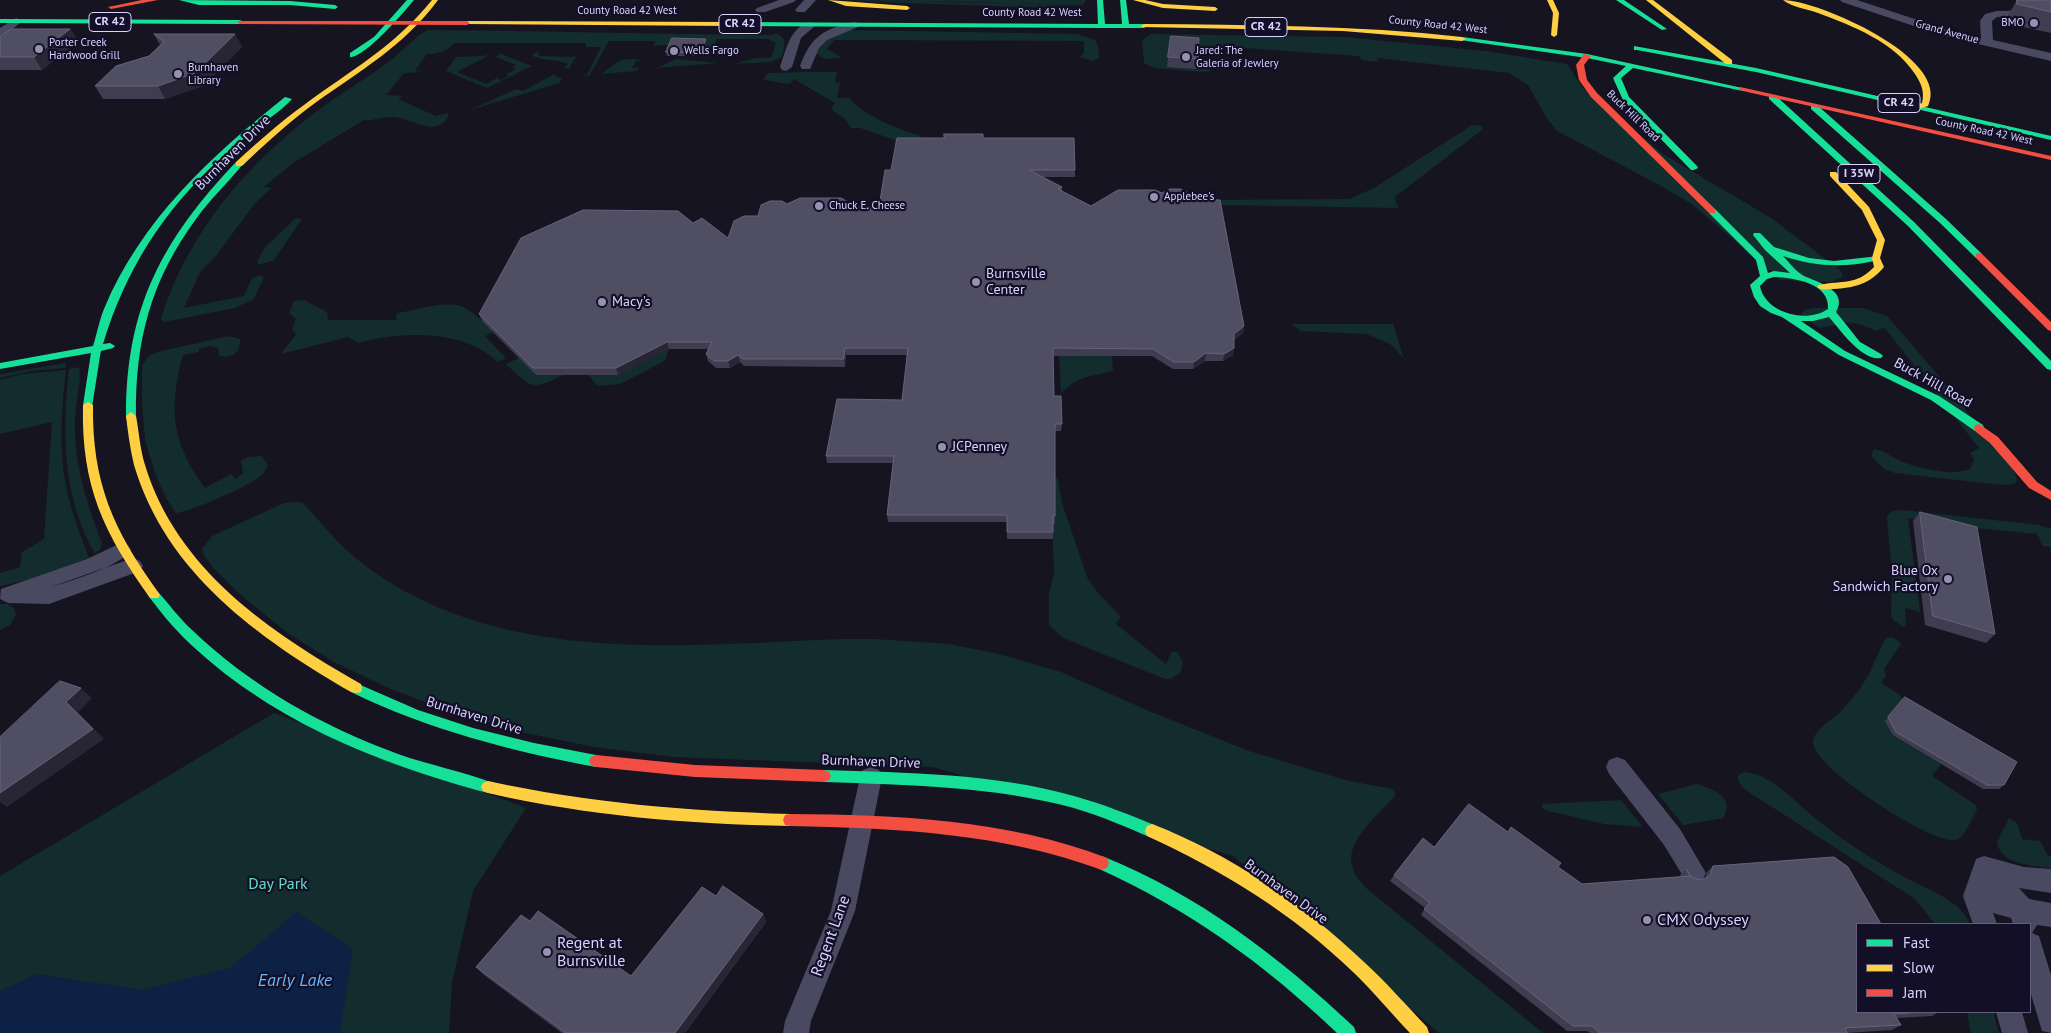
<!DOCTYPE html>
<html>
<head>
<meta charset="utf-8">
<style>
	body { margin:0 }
	#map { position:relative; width:2051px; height:1033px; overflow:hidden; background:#161421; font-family:"PT Sans",sans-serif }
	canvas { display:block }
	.legend { position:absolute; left:1856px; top:923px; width:175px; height:90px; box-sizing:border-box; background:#130f26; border:1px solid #625e7d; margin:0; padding:6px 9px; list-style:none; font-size:15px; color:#d9d4ff }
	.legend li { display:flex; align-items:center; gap:10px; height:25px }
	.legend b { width:25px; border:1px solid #625e7d }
</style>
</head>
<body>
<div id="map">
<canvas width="2051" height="1033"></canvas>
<ul class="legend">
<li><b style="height:6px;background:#16e098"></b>Fast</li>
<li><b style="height:6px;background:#ffcf43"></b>Slow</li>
<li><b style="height:6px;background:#f24e42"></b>Jam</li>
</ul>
</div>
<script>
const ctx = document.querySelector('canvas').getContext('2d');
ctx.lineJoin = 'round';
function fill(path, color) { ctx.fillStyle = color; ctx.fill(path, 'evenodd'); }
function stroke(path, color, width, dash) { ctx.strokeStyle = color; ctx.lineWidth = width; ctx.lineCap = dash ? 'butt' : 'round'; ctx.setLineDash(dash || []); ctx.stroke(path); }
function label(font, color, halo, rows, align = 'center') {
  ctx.font = font + ' "PT Sans",sans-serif'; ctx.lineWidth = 4.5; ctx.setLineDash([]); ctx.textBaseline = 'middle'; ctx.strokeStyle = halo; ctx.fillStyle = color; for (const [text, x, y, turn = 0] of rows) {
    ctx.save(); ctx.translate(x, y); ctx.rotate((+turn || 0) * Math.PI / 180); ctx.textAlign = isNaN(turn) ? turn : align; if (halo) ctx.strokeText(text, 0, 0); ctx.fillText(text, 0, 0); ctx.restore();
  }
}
const green = new Path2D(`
	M840,0H1085V2L1083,5Z
	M847,1L967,2L1084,6L1021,7Z
	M427,30C542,31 657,34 772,35L776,33C788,39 785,45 782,57L770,62L734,64L755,58H771L776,43L768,39H717L713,47H704L706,42L653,46L655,41H609L589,76H577L587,75L601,47H586L585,43H454C449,51 436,54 427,54L415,71L423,72L404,73L386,95L403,96L398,99L436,116L447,113L449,115C437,139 413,119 396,117C385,116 376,121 364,120L293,163L264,187L272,188L255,203L216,256L200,272L184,308L244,296L252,278L260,275L264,277L254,299L235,308L164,322L161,319C188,231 250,160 324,106C343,92 364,80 383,66C399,55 411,40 427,30Z
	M850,30L1077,34L1095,40L1098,45L1099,58L1092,61L1080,57L1084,53V41L834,40L827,49L842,58L825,59L816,54L820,42Z
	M1151,34L1345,37L1485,51L1567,64L1583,88L1663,154L1771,218L1839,269L1843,274L1841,278L1831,282L1781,280L1693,205L1663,187L1557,131L1546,117L1528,85L1509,73L1377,58L1379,62L1363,60L1358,56L1217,46L1219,49L1207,48V52L1203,53L1204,56L1197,55V61H1201V67H1210V71L1203,72L1154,68L1144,63L1142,40Z
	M539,52V56L573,57L578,53L569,69L563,68L568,64C553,58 547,62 532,56L534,53Z
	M499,53L532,66L487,88L446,71L456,57L483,56L487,54L486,57L457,72L486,84L497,78L501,80L509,76L506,74L516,69L512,67L516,65L494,56H498Z
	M625,59L645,60L636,61L632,68H640L636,71L601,74L619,61Z
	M676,59L719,63L656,68Z
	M549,72L562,79L559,83L470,110L516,89L523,91L553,75Z
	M804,72H837L835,82L840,83L837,98H850C858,113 904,132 921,136L920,145H894L895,140L860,128H851L844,118L831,109L835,103L794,79L789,84L764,80L765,76L769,73Z
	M1472,125L1482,126V130L1396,196L1395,200L1399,208L1219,205L1194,200L1349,199L1374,188Z
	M296,218L302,219L274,260L259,265L257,262L265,247Z
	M304,300L327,312L328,320H396L397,313C415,311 447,299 463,307C474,312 484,323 493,332L485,336L506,358L498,362C463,329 401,331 358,343L348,337L281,354L296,334L292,329L296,319L289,313L294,301Z
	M1813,308H1863L1887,316L1938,375L2015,472L2017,480L2015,484L2002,485L1895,473L1884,469L1871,456L1874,449C1885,451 1892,457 1903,462C1921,469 1951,476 1970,469L1974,459L1970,453L1979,448L1884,327L1876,331C1848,317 1846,324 1819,328L1801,314L1805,310Z
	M1291,324H1393L1404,359L1390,344L1367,334L1301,331Z
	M229,336L240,339C241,352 231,360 219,355L218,348L210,346L199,349V352L183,355C168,408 172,444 205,488L231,474L236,479L243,473L241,461L248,457L262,456L268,466C265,470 263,475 258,478C244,488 192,511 176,513L167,500L155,473L145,440L142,403V365L149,356L157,352Z
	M669,349L665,360L661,363L620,384L598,386L588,375H618Z
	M1059,356H1112L1113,371L1086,377L1073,383L1061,393Z
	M519,358L536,375H563C532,391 531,388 506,364Z
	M66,363L65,368L31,371L0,378V374Z
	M79,367C82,380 75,406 75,421C74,464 87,504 102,543L101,548L95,554C62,497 62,432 69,369Z
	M66,370C61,415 58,459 70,503C75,522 82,540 89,558L28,580L0,586V573L20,567L22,552L44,539L52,422L0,434V380L22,374Z
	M1055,476L1058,480L1062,503L1087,577L1098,593L1121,617L1116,624L1166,664L1172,652H1177L1183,661L1181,672L1171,679H1165L1063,638L1049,625V593L1054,573L1052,524L1055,523Z
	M297,502L303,503C321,522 338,544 358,560C495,668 680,645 842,639H875L949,644L999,654L1061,672L1149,711L1249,751L1349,781L1393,789L1395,793L1394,797C1367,827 1327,855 1371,892L1543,1033H1439L1233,856L933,767L673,757L594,747L526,733L453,713L386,687L334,662L289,634L244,598L214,569L203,554L202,549L212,536L284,503Z
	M1903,510L2039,525L2051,529V547L2043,546L2037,534L1975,528L1908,518L1920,612L1905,608L1906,626L1904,627L1893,620L1891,616L1892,572L1887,519V516L1892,511Z
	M0,604H8L14,608L16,615L10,625L0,630Z
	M1891,637L1897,640L1901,644L1884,669L1886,676L1881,683L1899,694L1941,764L1932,776L1976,805L1977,810C1972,818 1964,839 1955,840C1931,844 1813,767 1813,743C1813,729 1832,721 1840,712C1850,702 1860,689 1868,676C1874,663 1879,650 1886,638Z
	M274,713L526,808L473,891L452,983L449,1033H0V876Z
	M1745,772C1776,776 1796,804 1820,822C1849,845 1881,865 1914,882C1935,893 1960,901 1970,924H1935L1915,899L1744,789L1738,781V775Z
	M1696,784C1713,788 1736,798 1723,818L1683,825L1658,794Z
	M1621,800L1643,827L1604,824L1548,811L1542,808V804Z
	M2009,818L2017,823L2022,839L2040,841L2048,856H2051V868C2034,866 2000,865 1997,842Z
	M1967,1012H1993L1999,1033H1971Z`);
const water = new Path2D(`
	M296,912L353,949L340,1033H0V991L37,974L143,990L230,968Z`);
const street = new Path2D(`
	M779,0H796L794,2L765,12H757L755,10L757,8Z
	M804,0H816L805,12H797L795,10Z
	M1840,0H1857L1951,31L1981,38L1980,21L1985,14L1997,11L2051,10V16L1997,17L1992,21L1993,40L2051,53V61L1944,36L1842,2Z
	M16,18L22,21L20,23L4,36L0,37V28Z
	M810,22L816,25L801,38L792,67L786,71L782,70L780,67C786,50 790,27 810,22Z
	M854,22L858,23L860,25L858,27L827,40L819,48L810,69H802L800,66C811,36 824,29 854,22Z
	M121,543L128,545L131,550C122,566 67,582 48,588L133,558L140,561L143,566L140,571L49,604L8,603L0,599L1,589L87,559Z
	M1617,757L1625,760L1680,829L1706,873L1702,881L1694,884L1686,881L1664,845L1609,774L1606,767L1609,760Z
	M871,767L879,770L882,777L855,911L811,1021L809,1033H783L785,1021L831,911L860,777L863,770Z
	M1984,856L2024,867L2051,869V893L2019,888L2029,899L2051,903V927L2037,925L2032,933L2039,936L2051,975V1033L2042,1031L2030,991V924H2013L2011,918L1993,913L1997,924H1973L1963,896L1976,859Z
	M1996,1012H2022L2028,1033H2002Z`);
const fast = new Path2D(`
	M179,0L290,1L335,5L338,7L335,9L290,5H199Z
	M407,0H414C404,12 365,58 350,57V53L374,37Z
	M1097,0H1103L1105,24H1122L1120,0H1126L1129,24H1144L1147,26L1144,28H1102L730,26L727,24L730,22L1098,24Z
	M1616,0H1624L1667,29L1662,30Z
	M0,19L240,20L243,22L240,24L0,23Z
	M1462,37L1587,54L1747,89L1743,91L1633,68L1621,78L1629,97L1697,166L1698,168L1694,170H1691L1623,100L1613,78L1626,66L1587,58L1460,40V38Z
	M1634,46L1756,68L2051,136V140L1756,72L1637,50H1634Z
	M1769,95H1775L1914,222L2051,361V370L2047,369L1908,226L1769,99Z
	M285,97L292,99C282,110 268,119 257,128C244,138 232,149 219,160C163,211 125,271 103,344L110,343L115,346L113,348L101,351L100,356L92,407L88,408L83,405L91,353L0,369V363L93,346C97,334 99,321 104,309C141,220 211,156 285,97Z
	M1811,105H1817L1946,219L1982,254V258H1976L1940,223L1811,109Z
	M236,162L243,164C228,183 210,199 196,219C151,280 135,341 136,416L135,419H127L126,416C126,307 162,240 236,162Z
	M1712,208L1715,209L1763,257L1768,273L1774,271L1790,273L1765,250L1753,235L1754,233H1760L1774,247L1809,258L1834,261L1879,256V260C1845,268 1816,267 1783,256C1789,262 1796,272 1804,276C1817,282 1849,290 1836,312L1860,342L1881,354L1883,356L1881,358C1863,362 1840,330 1829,317L1813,321H1801L1845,351L1939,396L1983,425L1984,428L1983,431H1975L1931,400L1839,355L1782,317L1771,313L1760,306L1754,297L1750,285L1760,276L1756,260L1709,213V209ZM1774,277C1795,278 1830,283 1828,309C1807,324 1765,313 1760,286L1767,279Z
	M154,590L158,592C169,604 179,618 191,629C250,686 322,726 398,754C429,765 462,771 493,783L495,787L493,791L488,793C376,763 266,719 182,636C170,624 160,611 150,598L148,595L150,592Z
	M356,683L418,710L473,728L534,743L596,755L601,757L603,761L601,765L596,767C511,751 429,730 351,692L350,688L351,684Z
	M824,770C908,773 993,773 1074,796C1103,804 1130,815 1157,826L1159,831L1157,836L1152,838C1126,827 1101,816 1074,808C992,786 908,785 824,782L819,780L817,776L819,772Z
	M1102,856C1198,894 1279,957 1354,1027L1356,1033H1337C1263,963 1190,910 1097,868L1095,863L1097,858Z`);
const slow = new Path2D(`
	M432,0H438C405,45 360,71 315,103C289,122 265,144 242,166H236V162C258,142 280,122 304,105C351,70 394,47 432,0Z
	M828,0L907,6L910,8L907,10L846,6Z
	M1133,0H1145L1163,4L1215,7L1218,9L1215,11L1163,8Z
	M1547,0H1553L1559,13L1557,35L1554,37L1551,35L1553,13Z
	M1646,0H1653L1732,60V64H1726Z
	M1783,0C1817,0 1952,58 1928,106L1906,113L1902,111L1922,103C1925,92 1921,83 1915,74C1894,42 1853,26 1818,13C1807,9 1792,7 1783,0Z
	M467,21L730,22L733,24L730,26L465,24L464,23Z
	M1144,24C1250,25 1356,25 1462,37L1466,39L1462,41L1343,31L1142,27L1141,26Z
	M1830,172H1836L1869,207L1885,240L1880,258L1884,267C1870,284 1854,288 1833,289C1827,289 1822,291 1817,287L1819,285C1842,280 1856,286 1874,267L1872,258L1877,240L1862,210L1830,176Z
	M88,402L93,405C92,483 113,529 158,592L160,595L158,598H150C104,533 81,487 83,405Z
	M131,412L136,416C139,432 140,449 145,465C177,570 270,632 361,684L362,688L361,692L356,693L351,692C258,638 166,573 134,465C130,449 128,432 126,416Z
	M488,781C588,803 688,811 790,814L795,815L797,820L795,825L790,826C688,824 588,816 488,793L483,791L481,787L483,783Z
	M1152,824C1230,854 1303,904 1363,961C1386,982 1406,1005 1427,1027L1429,1033H1410C1391,1013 1373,991 1353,972C1293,914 1222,870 1147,836L1145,831L1147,826Z`);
const jam = new Path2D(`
	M142,0H158L111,9L108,7Z
	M238,21H467L470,23L467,25L240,24L238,23Z
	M1584,54L1591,56L1584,65L1587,80L1597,93L1715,209V213H1709L1591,97L1579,80L1576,65Z
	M1740,87L2051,156V160L1743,91L1739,89Z
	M1979,253L1982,254L2051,322V331L2048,330L1976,258V254Z
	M1979,424L1998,437L2037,482L2051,491V500L2029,488L1990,443L1975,431L1974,428L1975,425Z
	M596,755L695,765L824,770L829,772L831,776L829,780L824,782L695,777L596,767L591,765L589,761L591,757Z
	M790,814C897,815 1006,819 1107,858L1109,863L1107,868L1102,870C1001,833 896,828 790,826L785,825L783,820L785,815Z`);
const wall = new Path2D(`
	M2017,0H2051V33L2005,23L2006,19Z
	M70,29L78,41L42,70H0V37Z
	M154,34H235L242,47L203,86L165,99H103L95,86L149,56L160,45Z
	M706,42L701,56H667L666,52Z
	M1168,57L1198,59L1196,69L1167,67Z
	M944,138H983L1075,170V177H1042L1062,187V192L1091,206L1162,193L1190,199L1244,326L1243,333L1234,340L1233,355L1223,361H1205L1193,369H1173L1152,356H1053L1054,396L1062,424L1061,431H1055V524H1053V539H1007V522H888L887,515L893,463H827L826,456L902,400L907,355H846L845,367L744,366L740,362L730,368H716L708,361L706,354L708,349H669L618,375H536L482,321L479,314L693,223L728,238L758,216L787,204L857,207H879L891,170Z
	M1920,512L1995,634L1986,643L1925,625L1913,521Z
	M1905,697L2004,785L1999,789H1983L1893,735L1885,721Z
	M1508,832L1582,884L1681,877L1680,875L1686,869L1691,877L1701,880L1705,878L1707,872L1713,866L1857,1012H1939L1932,1016L1897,1018L1901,1025L1892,1030L1847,1033H1590L1587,1031H1567L1421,915L1425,908L1390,881L1394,875L1434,847Z
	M716,896L763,914L766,922L685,1033H562L484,975L476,967L530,921L631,976Z`);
const shadedWall = new Path2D(`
	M70,29L78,41L42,70L34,57Z
	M235,34L242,47L203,86L165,99L158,86Z
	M706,39V42L701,56L700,53Z
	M1244,326L1243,333L1232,341L1234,334Z
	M667,342L669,349L618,375L616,368Z
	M845,348L846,355L845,367L844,359Z
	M1234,348L1233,355L1223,361L1224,354Z
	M1206,353L1205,361L1193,369L1194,362Z
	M738,355L740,362L730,368L728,361Z
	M81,688L92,698L78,712L104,739L7,807L0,802V793L66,702Z
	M763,914L766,922L685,1033H675Z`);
const building = new Path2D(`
	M2017,0H2051V12L2017,4Z
	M11,29H70L34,57H0V37Z
	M154,34H235L195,73L158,86H95L116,66L149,56L164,42Z
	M1171,36L1199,38L1198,59L1168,57Z
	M672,38L706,39L700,53L666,52Z
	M944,134H983V138H1074L1075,170H1029L1062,187L1058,189L1091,206L1118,190H1155L1162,193L1170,189H1180L1189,193L1190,199L1220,200L1244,326L1234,334V348L1224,354L1206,353L1194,362H1174L1153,349L1053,348L1054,396H1061L1062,424H1055V516H1053V532H1007V515H887L894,456H826L837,399L902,400L908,348H845L844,359H743L738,355L728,361H714L706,354L712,342H667L616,368H533L479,314L521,238L583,210L678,211L693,223L702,218L728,238L734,221L744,216H758L761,205L770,201H782L787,204L800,198H841L857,207H879L885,170H891L897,138H944Z
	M1920,512L1977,527L1995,634L1933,616Z
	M60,681L81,688L66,702L93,729L0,793V737Z
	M1905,697L2017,762L2004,785H1987L1896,732L1888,717Z
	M1469,804L1508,832L1511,827L1561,863L1558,867L1582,884L1690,876L1686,869L1691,877L1701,880L1710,876L1713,866L1834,857L1848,867L1881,924H1857V1012H1923L1894,1014L1901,1025L1845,1028L1847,1033H1600L1592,1026H1573L1424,909L1430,903L1394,875L1423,838L1434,847Z
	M723,886L763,914L675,1033H566L476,967L521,915L530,921L538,911L631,976L702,887L716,896Z`);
const markers = [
	[2034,23,5,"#9591b1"],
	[39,49,5,"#9591b1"],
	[674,51,5,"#9591b1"],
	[1186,57,5,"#9591b1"],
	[178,74,5,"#9591b1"],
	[1154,197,5,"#9591b1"],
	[819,206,5,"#9591b1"],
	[976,282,5,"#9591b1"],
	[602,302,5,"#9591b1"],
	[942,447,5,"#9591b1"],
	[1948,579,5,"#9591b1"],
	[1647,920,5,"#9591b1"],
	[547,952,5,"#9591b1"]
];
const farStreetnames = [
	["County Road 42 West",627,11],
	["County Road 42 West",1032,13],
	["County Road 42 West",1438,25,6],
	["Grand Avenue",1947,32,15],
	["Buck Hill Road",1633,116,44],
	["County Road 42 West",1984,131,12]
];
const farPoinames = [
	["BMO",2024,23,"right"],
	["Porter Creek",49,43],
	["Hardwood Grill",49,56],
	["Wells Fargo",684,51],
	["Jared: The",1196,51],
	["Galeria of Jewlery",1196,64],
	["Burnhaven",188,68],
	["Library",188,81],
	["Applebee's",1164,197],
	["Chuck E. Cheese",829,206]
];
const shields = [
	[110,22,42],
	[740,24,42],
	[1266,27,42],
	[1899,103,42],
	[1859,174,42]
];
const shieldNames = [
	["CR 42",110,22],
	["CR 42",740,24],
	["CR 42",1266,27],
	["CR 42",1899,103],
	["I 35W",1859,174]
];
const streetNames = [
	["Burnhaven Drive",233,153,-45],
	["Buck Hill Road",1933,383,29],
	["Burnhaven Drive",474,716,17],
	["Burnhaven Drive",871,762,2],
	["Burnhaven Drive",1286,892,36]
];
const poiNames = [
	["Burnsville",986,274],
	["Center",986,290],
	["Macy's",612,302],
	["JCPenney",952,447],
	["Blue Ox",1938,571,"right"],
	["Sandwich Factory",1938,587,"right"]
];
const nearParknames = [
	["Day Park",278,884]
];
const nearPoinames = [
	["CMX Odyssey",1657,920],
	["Regent at",557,943],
	["Burnsville",557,961]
];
const nearStreetnames = [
	["Regent Lane",831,936,-70]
];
const nearWaternames = [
	["Early Lake",295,981]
];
fill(green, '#132c2d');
fill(water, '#0d2144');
fill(street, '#4a4962');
fill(fast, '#16e098');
fill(slow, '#ffcf43');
fill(jam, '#f24e42');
fill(wall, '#403d50');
fill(shadedWall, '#282635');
fill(building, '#504e63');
stroke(building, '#66637b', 1);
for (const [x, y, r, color] of markers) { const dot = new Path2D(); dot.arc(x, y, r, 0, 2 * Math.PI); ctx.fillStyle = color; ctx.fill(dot); stroke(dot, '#130f26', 2); }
label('11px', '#d9d4ff', '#130f26', farStreetnames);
label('11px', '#d9d4ff', '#130f26', farPoinames, 'left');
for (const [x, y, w] of shields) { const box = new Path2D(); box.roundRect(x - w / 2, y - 9.5, w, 19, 4); ctx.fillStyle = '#130f26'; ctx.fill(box); stroke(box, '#d9d4ff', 1); }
label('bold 12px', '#d9d4ff', null, shieldNames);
label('14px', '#d9d4ff', '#130f26', streetNames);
label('14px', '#d9d4ff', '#130f26', poiNames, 'left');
label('16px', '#5fe0c0', '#130f26', nearParknames);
label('16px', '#d9d4ff', '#130f26', nearPoinames, 'left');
label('16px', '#d9d4ff', '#130f26', nearStreetnames);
label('italic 18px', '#62b6ff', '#130f26', nearWaternames);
</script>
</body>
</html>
